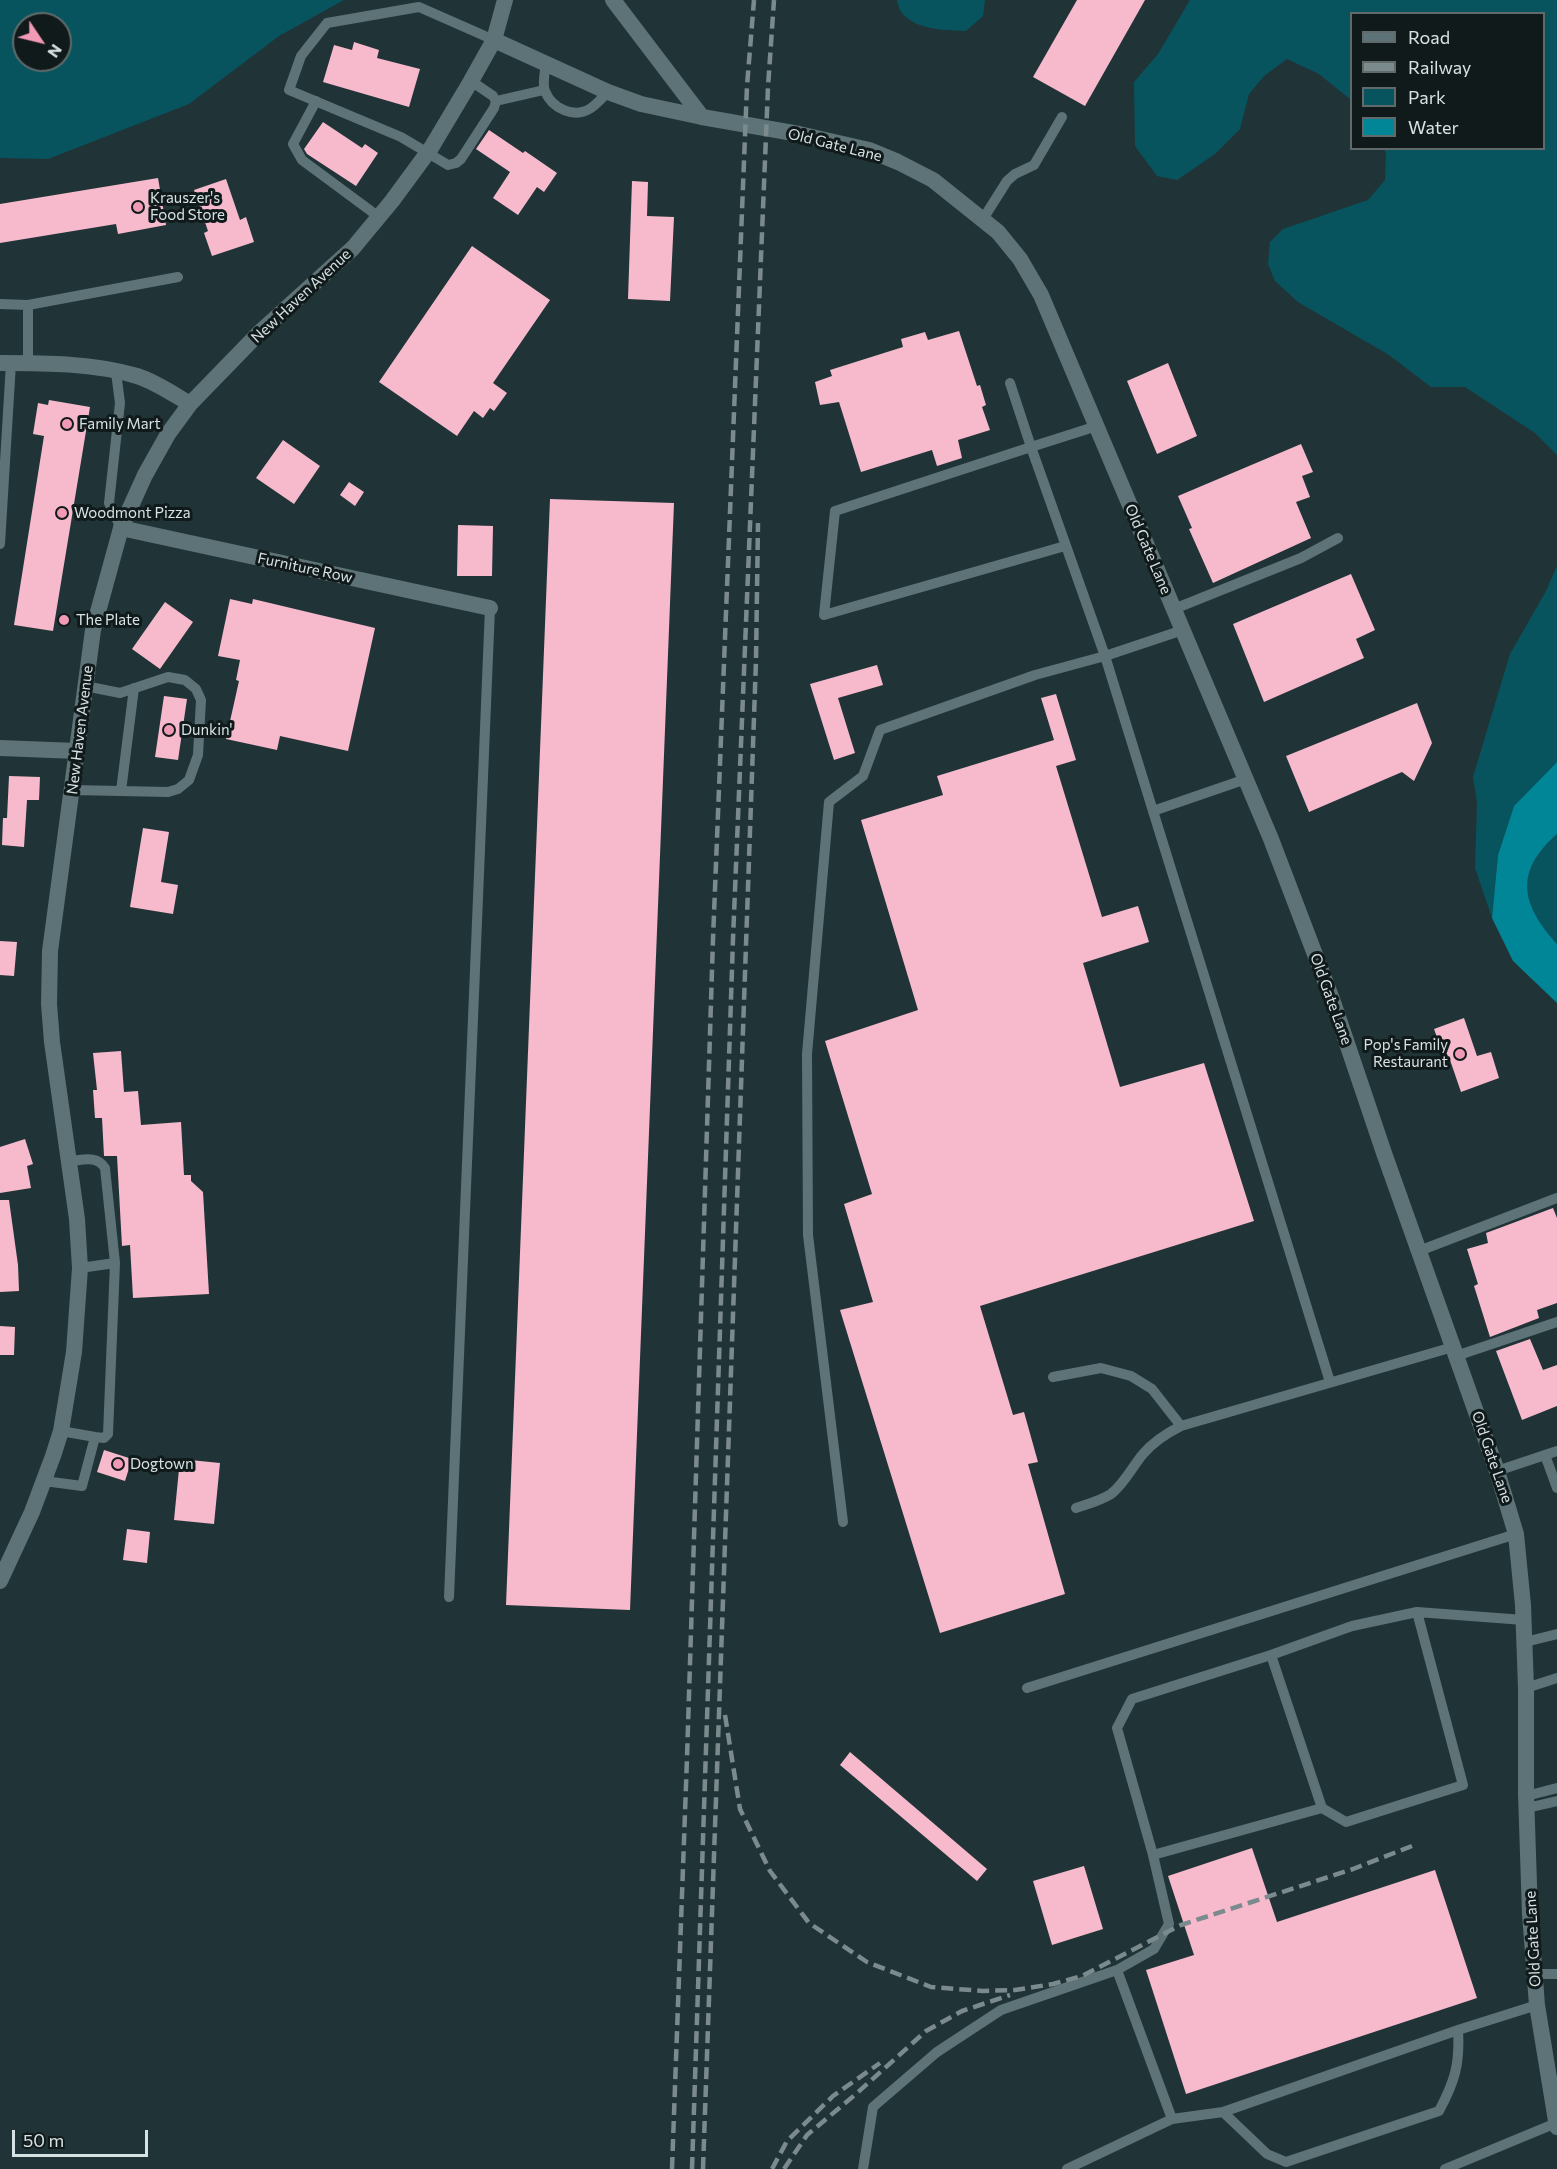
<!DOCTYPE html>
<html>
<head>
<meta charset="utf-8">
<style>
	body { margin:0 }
	#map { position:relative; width:1557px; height:2169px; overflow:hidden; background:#203437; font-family:Commissioner,sans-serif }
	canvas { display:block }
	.legend { position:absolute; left:1350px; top:12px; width:195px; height:138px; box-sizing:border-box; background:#111a1b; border:2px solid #606a6b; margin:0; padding:8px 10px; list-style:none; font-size:18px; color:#d7e2e4 }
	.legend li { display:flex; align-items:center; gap:12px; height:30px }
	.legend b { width:30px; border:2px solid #606a6b }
	.north { position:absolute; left:12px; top:12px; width:60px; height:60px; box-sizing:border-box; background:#111a1b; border:2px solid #606a6b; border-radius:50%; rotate:125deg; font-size:16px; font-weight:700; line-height:24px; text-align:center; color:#d7e2e4 }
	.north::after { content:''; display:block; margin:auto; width:21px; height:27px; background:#f09ab6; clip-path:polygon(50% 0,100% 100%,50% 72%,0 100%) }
	.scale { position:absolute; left:12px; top:2130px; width:136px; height:27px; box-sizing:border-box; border:3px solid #d7e2e4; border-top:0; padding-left:8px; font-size:18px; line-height:21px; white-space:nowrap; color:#d7e2e4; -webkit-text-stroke:4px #111a1b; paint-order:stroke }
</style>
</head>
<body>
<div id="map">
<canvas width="1557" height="2169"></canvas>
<ul class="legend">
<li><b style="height:8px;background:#5e7377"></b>Road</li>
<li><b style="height:8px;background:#7b8a8d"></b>Railway</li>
<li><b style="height:16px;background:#07545f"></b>Park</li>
<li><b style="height:16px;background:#008697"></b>Water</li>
</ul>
<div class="north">N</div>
<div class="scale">50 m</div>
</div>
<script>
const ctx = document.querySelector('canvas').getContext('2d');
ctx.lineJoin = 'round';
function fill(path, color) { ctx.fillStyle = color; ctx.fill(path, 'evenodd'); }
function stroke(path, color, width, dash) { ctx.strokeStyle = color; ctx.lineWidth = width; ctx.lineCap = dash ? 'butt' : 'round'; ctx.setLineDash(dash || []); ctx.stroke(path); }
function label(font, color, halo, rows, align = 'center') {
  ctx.font = font + ' Commissioner,sans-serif'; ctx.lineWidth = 6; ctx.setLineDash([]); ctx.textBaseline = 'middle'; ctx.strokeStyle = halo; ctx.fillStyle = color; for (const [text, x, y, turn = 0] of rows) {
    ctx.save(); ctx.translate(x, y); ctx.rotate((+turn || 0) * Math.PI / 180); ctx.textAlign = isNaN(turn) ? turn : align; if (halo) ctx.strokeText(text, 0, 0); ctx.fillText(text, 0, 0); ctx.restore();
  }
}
const green = new Path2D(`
	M0,0H344L279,36L189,104L48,159L0,158ZM24,24H60V60H24Z
	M897,0H985L983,16L966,31C943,30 901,30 897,0Z
	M1190,0H1557V455L1535,433L1465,387H1431L1389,355L1298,302L1275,281L1268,264L1270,242L1283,229L1368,200L1385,180L1386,153L1384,149L1544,148V14H1352L1351,100L1319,74L1287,59L1264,76L1249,94L1240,129L1215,154L1177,180L1157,176L1135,146L1134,82L1158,54Z
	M1557,566V762L1514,806L1498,855L1492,918L1475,868L1477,802L1473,777L1510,654L1546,591Z
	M1557,834V944C1521,904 1514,872 1557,834Z`);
const water = new Path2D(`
	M1557,762V834C1514,872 1521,904 1557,944V1003L1513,961L1492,918L1498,855L1514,806Z`);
const building = new Path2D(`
	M1077,0H1145L1085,106L1033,77Z
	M354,42L379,50L377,58L420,69L409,107L323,82L334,45L352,50Z
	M323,122L362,148L365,144L378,153L356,186L307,154L304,149Z
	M489,130L523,153L525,151L557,173L544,192L537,187L518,215L493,198L510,172L476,149Z
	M158,178L166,225L118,234L116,224L0,243V204Z
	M226,179L240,220L246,217L254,242L212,256L204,233L208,231L194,190Z
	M632,181L648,182L647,216L674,217L670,301L628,299Z
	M472,246L550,300L493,383L507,393L494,411L490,408L483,418L474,411L457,436L379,382Z
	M959,331L977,386L980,385L986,405L982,407L990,430L958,440L962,458L937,466L932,450L861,472L839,402L820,405L815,382L832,376L830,370L903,347L901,339L925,332L928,340Z
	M1168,363L1197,436L1157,454L1127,381Z
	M49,400L90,407L53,631L14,625L44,436L33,434L38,403L48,405Z
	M283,440L320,466L294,504L256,478Z
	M1301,444L1313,472L1302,476L1310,497L1296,502L1311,538L1213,583L1189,529L1192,528L1178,496Z
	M349,482L364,492L355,506L340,495Z
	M550,499L674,503L630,1610L506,1605Z
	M458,525L493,526L492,576H457Z
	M1351,574L1375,630L1356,639L1364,658L1264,702L1233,624Z
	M230,599L252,604L253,599L375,628L348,751L280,736L277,750L226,739L239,681L236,680L240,660L218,656Z
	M165,602L193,622L160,669L132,649Z
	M877,665L883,685L838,698L855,753L834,760L810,684Z
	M1056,694L1076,760L1056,766L1102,917L1138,906L1149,942L1083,963L1120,1087L1204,1063L1254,1221L980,1306L1013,1415L1024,1412L1038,1462L1028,1464L1065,1594L940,1633L840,1310L873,1302L844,1204L872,1194L825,1041L918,1010L861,820L943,795L937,776L1054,740L1041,698Z
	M164,696L187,699L178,760L155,757Z
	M1417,703L1432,743L1414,781L1402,772L1309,812L1286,756Z
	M9,776L40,777L39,800H27L24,847L2,845L3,818H7Z
	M143,828L169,832L161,882L178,885L173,914L130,907Z
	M0,941L17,942L14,976L0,975Z
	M1464,1018L1477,1056L1491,1052L1499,1078L1461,1092L1450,1060L1446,1062L1434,1029Z
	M121,1051L124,1092L138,1091L141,1125L181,1122L184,1175H191V1181L203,1192L209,1294L133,1298L130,1245L122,1246L117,1156H104L102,1118H95L93,1090H97L93,1053Z
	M25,1139L33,1164L27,1166L31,1188L0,1193V1147Z
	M0,1200H9L18,1265L19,1291L0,1292Z
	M1553,1208L1557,1218V1303L1537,1310L1539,1318L1490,1337L1474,1286L1478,1284L1467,1249L1488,1243L1486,1233Z
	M0,1326L15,1327L14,1355H0Z
	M1530,1339L1543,1370L1557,1365V1406L1522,1420L1496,1351Z
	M104,1450L132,1459L125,1481L97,1472Z
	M180,1459L220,1463L214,1524L174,1520Z
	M127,1529L150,1532L147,1563L123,1560Z
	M850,1752L987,1869L977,1881L840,1765Z
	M1252,1848L1277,1922L1435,1870L1477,1998L1186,2094L1146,1970L1194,1955L1168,1876Z
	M1084,1866L1103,1929L1052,1945L1033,1881Z`);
const service = new Path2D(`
	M546,63C545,71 542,84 545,91C552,109 575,119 591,108C597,104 603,97 608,92
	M471,81L493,96L496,101L494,108L461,159L456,163L448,165L401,137L289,90L301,56L327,23L419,7L494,40
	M316,101L293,144L302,160L379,217
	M496,101L544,90
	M983,219L1007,181L1015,174L1034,165L1062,117
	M0,304L28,305L178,277
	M28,363V305
	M116,372L120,403L109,503L121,528
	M1010,383L1031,447L835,511L824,615L1065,546
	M0,544L11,363
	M1174,609L1301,558L1338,538
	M1246,779L1153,811L1330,1382
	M72,790L168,792L178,789L189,780L198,755L201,700L196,689L185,680L168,677L120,693L85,686
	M121,791L134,688
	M1153,811L1105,656L1183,630
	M70,1161C83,1160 97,1155 105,1168L115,1263L108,1434L104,1438L95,1437
	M1419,1251L1557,1198
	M80,1268L115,1263
	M1456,1356L1557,1322
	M1053,1377L1101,1368L1131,1376L1152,1389L1181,1426
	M1545,1455L1557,1488
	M1497,1471L1557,1451
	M44,1481L82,1486L95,1437L61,1431
	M1076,1508C1088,1504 1100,1501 1111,1494C1125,1483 1132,1467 1143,1454C1154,1441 1167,1433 1181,1426L1453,1347
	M843,1522L808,1235L807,1054L829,802L863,776L880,730L1035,675L1105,656L1031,447L1097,426
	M449,1597L490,608
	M1525,1642L1557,1634
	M1271,1655L1322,1808L1346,1822L1463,1785L1417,1612
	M1027,1688L1516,1534
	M1526,1688L1557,1678
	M1526,1796L1557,1788
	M1527,1808L1557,1801
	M1153,1855L1322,1808
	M1117,1970L1154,1949L1169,1924L1153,1855L1117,1728L1132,1699L1271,1655L1352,1626L1417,1612L1524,1620
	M1535,1974H1557
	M1223,2112L1458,2030
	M863,2169L873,2107L937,2052L1001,2010L1117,1970L1172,2119
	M1067,2169L1172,2119L1223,2112L1267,2154L1286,2162L1439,2111C1455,2081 1460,2064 1458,2030L1537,2005
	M1445,2169L1556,2123`);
const minor = new Path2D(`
	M613,0L702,117
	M121,528L490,608
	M0,748L77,751`);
const secondary = new Path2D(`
	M494,40L608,92L641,104L702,117L799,134L869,150L898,162L933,180L998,232L1020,259L1041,295L1271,839L1332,999L1384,1153L1497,1471L1516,1534L1523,1605L1526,1688V1794L1530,1914L1537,2005L1557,2127
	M0,363C45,363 94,363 137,376C156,382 173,394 190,404
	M0,1581L32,1512L53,1456L61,1431L74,1352L80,1268L77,1219L52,1042L49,1004L50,951L93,630L121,528L145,475L168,434L190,404L258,334L353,248L392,201L431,148L471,81L494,40L505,0`);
const rail = new Path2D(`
	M725,1715L740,1809L770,1871L809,1923L867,1962L931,1987L983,1991L1015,1990L1053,1984L1082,1976L1181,1925L1353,1869L1412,1846
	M672,2169L687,1758L713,939L747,86L754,0
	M692,2169L733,939L768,87L774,0
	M703,2169L756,660L758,523
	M772,2169L787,2141L833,2096L880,2063
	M784,2169L807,2135L856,2094L926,2031L962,2011L1010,1995`);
const markers = [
	[138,207,6,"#f09ab6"],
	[67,424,6,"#f09ab6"],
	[62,513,6,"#f09ab6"],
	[64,620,6,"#f09ab6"],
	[169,730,6,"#f09ab6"],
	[1460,1054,6,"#f09ab6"],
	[118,1464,6,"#f09ab6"]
];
const streetNames = [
	["Old Gate Lane",835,145,14],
	["New Haven Avenue",301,296,-43],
	["Old Gate Lane",1148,549,67],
	["Furniture Row",305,568,12],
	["New Haven Avenue",80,730,-83],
	["Old Gate Lane",1331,999,70],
	["Old Gate Lane",1492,1457,71],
	["Old Gate Lane",1533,1939,-93]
];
const poiNames = [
	["Krauszer's",150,198],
	["Food Store",150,215],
	["Family Mart",79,424],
	["Woodmont Pizza",74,513],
	["The Plate",76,620],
	["Dunkin'",181,730],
	["Pop's Family",1448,1045,"right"],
	["Restaurant",1448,1062,"right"],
	["Dogtown",130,1464]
];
fill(green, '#07545f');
fill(water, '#008697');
fill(building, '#f6bacc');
stroke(service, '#5e7377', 10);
stroke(minor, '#5e7377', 16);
stroke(secondary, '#5e7377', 16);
stroke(rail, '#7b8a8d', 4.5, [12, 6]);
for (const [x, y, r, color] of markers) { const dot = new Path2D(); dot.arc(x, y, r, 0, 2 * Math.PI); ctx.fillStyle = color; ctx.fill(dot); stroke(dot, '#111a1b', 2); }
label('15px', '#d7e2e4', '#111a1b', streetNames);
label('15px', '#d7e2e4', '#111a1b', poiNames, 'left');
</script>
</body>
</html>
